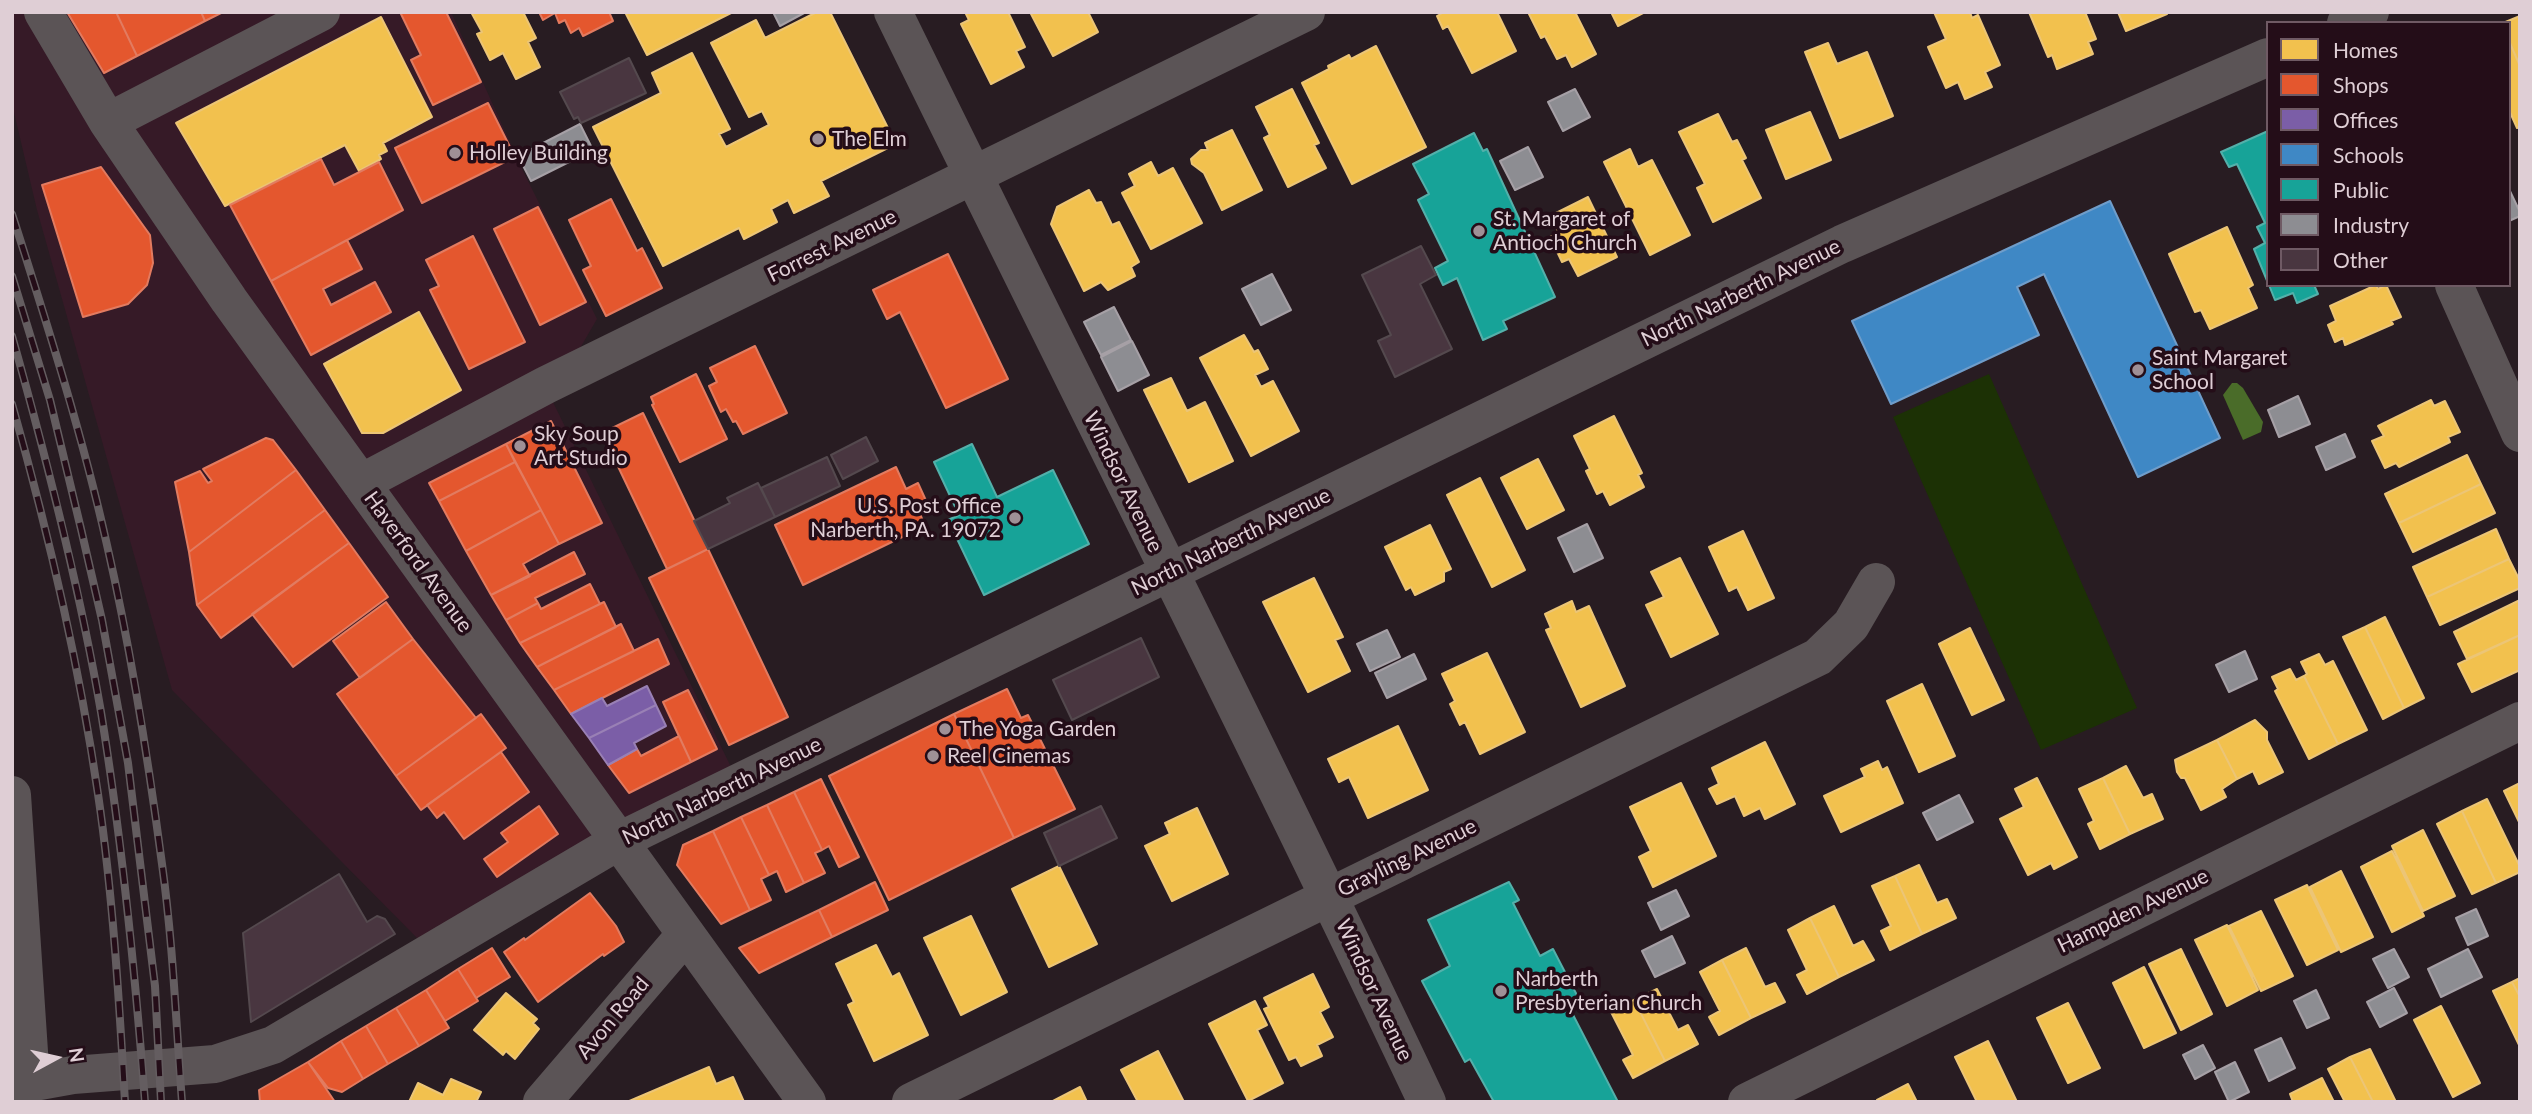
<!DOCTYPE html>
<html>
<head>
<meta charset="utf-8">
<style>
	body { margin:0 }
	#map { position:relative; width:2532px; height:1114px; overflow:hidden; background:#281c22; font-family:Lato,sans-serif }
	canvas { display:block }
	.frame { position:absolute; inset:0; border:14px solid #dfced5; pointer-events:none }
	.legend { position:absolute; left:2266px; top:21px; width:245px; height:266px; box-sizing:border-box; background:#240d18; border:2px solid #6f5a64; margin:0; padding:9px 12px; list-style:none; font-size:21px; color:#dfced5 }
	.legend li { display:flex; align-items:center; gap:14px; height:35px }
	.legend b { width:35px; border:2px solid #6f5a64 }
	.north { position:absolute; left:21px; top:1023px; width:70px; height:70px; -webkit-text-stroke:5px #240d18; paint-order:stroke; rotate:82deg; font-size:19px; font-weight:700; line-height:28px; text-align:center; color:#dfced5 }
	.north::after { content:''; display:block; margin:auto; width:24px; height:32px; background:#dfced5; clip-path:polygon(50% 0,100% 100%,50% 72%,0 100%) }
</style>
</head>
<body>
<div id="map">
<canvas width="2532" height="1114"></canvas>
<div class="frame"></div>
<ul class="legend">
<li><b style="height:19px;background:#f2c14e"></b>Homes</li>
<li><b style="height:19px;background:#e4572e"></b>Shops</li>
<li><b style="height:19px;background:#7b5ea7"></b>Offices</li>
<li><b style="height:19px;background:#3f88c5"></b>Schools</li>
<li><b style="height:19px;background:#17a398"></b>Public</li>
<li><b style="height:19px;background:#8d8d92"></b>Industry</li>
<li><b style="height:19px;background:#493640"></b>Other</li>
</ul>
<div class="north">N</div>
</div>
<script>
const ctx = document.querySelector('canvas').getContext('2d');
ctx.lineJoin = 'round';
function fill(path, color) { ctx.fillStyle = color; ctx.fill(path, 'evenodd'); }
function stroke(path, color, width, dash) { ctx.strokeStyle = color; ctx.lineWidth = width; ctx.lineCap = dash ? 'butt' : 'round'; ctx.setLineDash(dash || []); ctx.stroke(path); }
function label(font, color, halo, rows, align = 'center') {
  ctx.font = font + ' Lato,sans-serif'; ctx.lineWidth = 7; ctx.setLineDash([]); ctx.textBaseline = 'middle'; ctx.strokeStyle = halo; ctx.fillStyle = color; for (const [text, x, y, turn = 0] of rows) {
    ctx.save(); ctx.translate(x, y); ctx.rotate((+turn || 0) * Math.PI / 180); ctx.textAlign = isNaN(turn) ? turn : align; if (halo) ctx.strokeText(text, 0, 0); ctx.fillText(text, 0, 0); ctx.restore();
  }
}
const built = new Path2D(`
	M12,12H451L523,171L597,319L551,398L731,767L419,940L172,690L37,210L12,104Z`);
const green = new Path2D(`
	M1989,374L2137,708L2041,750L1893,417Z`);
const water = new Path2D(`
	M2232,383H2237L2243,388L2263,422L2261,432L2243,440L2223,395Z`);
const homes = new Path2D(`
	M471,12H523L536,38L528,42L540,67L516,79L503,53L490,60L477,34L482,32Z
	M625,12H733L647,55Z
	M817,12H830L896,144L821,181L829,196L794,213L788,200L771,209L777,222L744,239L739,228L663,266L593,127L661,93L652,73L692,53L730,129L719,134L726,147L769,125L762,111L749,117L711,43L756,20L765,38Z
	M965,12H1008L1025,47L1016,51L1024,67L991,84L961,24L969,20Z
	M1030,12H1088L1098,32L1053,56Z
	M1444,12H1497L1516,51L1472,73L1448,26L1443,29L1437,16Z
	M1528,12H1575L1596,54L1572,67L1566,55L1557,59L1545,36L1541,38Z
	M1611,12H1645L1618,26Z
	M1934,12H1970L1972,18L1978,15L2000,65L1985,72L1992,87L1965,99L1958,82L1946,88L1928,47L1946,39Z
	M2029,12H2085L2096,39L2088,42L2093,54L2057,69L2052,55L2048,57Z
	M2118,12H2166L2167,14L2126,31Z
	M2520,16V66L2509,41V23H2503Z
	M381,17L432,117L383,143L387,151L379,155L381,159L359,171L345,145L225,206L176,123Z
	M2509,41L2520,66V127L2517,128L2509,110Z
	M1828,43L1837,64L1867,52L1893,116L1840,138L1805,52Z
	M1376,46L1426,147L1352,184L1302,83L1329,69L1328,66L1349,55L1351,59Z
	M1292,89L1319,143L1314,145L1326,168L1288,187L1264,138L1270,135L1256,107Z
	M1810,112L1831,160L1786,179L1766,130Z
	M1718,114L1732,142L1737,140L1746,158L1742,160L1761,198L1713,222L1697,188L1705,184L1679,132Z
	M1232,130L1262,190L1222,210L1204,173L1192,164L1191,159L1201,150H1208L1205,143Z
	M1630,149L1638,167L1652,160L1690,235L1650,255L1604,162Z
	M1151,162L1158,176L1173,168L1202,223L1151,249L1122,193L1135,186L1129,174Z
	M1089,190L1096,203L1101,202L1112,225L1119,222L1139,262L1131,267L1135,276L1108,290L1101,282L1084,291L1051,224L1057,207Z
	M1588,197L1617,257L1578,276L1569,259L1562,262L1550,237L1559,233L1550,216Z
	M2227,227L2253,285L2248,288L2257,308L2210,329L2201,310L2195,312L2169,254Z
	M2376,285L2378,289L2386,285L2401,317L2391,321L2393,324L2345,345L2343,338L2335,342L2328,325L2336,321L2330,306Z
	M419,312L461,390L383,433H362L324,364Z
	M1244,335L1254,352L1258,350L1268,369L1255,375L1261,387L1273,381L1299,431L1251,456L1200,358Z
	M1171,378L1187,411L1205,402L1233,461L1189,482L1144,390Z
	M2431,400L2434,406L2445,401L2460,432L2448,437L2450,442L2399,467L2396,463L2385,468L2372,441L2384,436L2378,426Z
	M1614,416L1642,473L1638,475L1644,487L1610,505L1603,491L1597,494L1586,471L1590,469L1574,436Z
	M2467,455L2481,484L2399,523L2385,494Z
	M1538,459L1564,510L1527,529L1501,478Z
	M1480,478L1525,570L1492,587L1447,495Z
	M2481,484L2495,513L2413,552L2399,523Z
	M1430,525L1451,569L1444,572V581L1415,595L1411,587L1406,590L1385,547Z
	M2496,529L2509,559L2427,597L2413,567Z
	M1743,531L1774,598L1748,610L1737,587L1729,591L1709,547Z
	M1680,558L1718,634L1671,657L1646,605L1664,597L1651,572Z
	M2509,559L2520,581V588L2440,625L2427,597Z
	M1314,578L1343,637L1335,640L1350,671L1308,692L1263,602Z
	M2520,600V635L2467,659L2454,632Z
	M1572,601L1576,612L1589,606L1625,686L1581,707L1546,630L1551,628L1545,614Z
	M2385,617L2424,698L2404,708L2365,627Z
	M2365,627L2404,708L2383,719L2343,637Z
	M1970,628L2004,700L1972,715L1939,644Z
	M2520,635V670L2472,692L2458,664Z
	M1487,653L1525,732L1480,754L1465,722L1460,725L1450,704L1455,701L1442,674Z
	M2319,654L2325,665L2333,661L2367,730L2338,744L2304,676L2307,674L2301,662Z
	M2290,669L2296,680L2304,676L2338,744L2309,759L2275,691L2278,689L2272,677Z
	M1922,684L1955,756L1919,772L1887,701Z
	M2255,720L2267,732V740L2283,772L2259,784L2253,771L2237,779L2217,740Z
	M1398,726L1428,790L1368,818L1349,777L1339,782L1328,759Z
	M2217,740L2237,779L2222,789L2226,797L2201,810L2185,778H2181L2177,772L2175,760Z
	M1765,742L1795,804L1765,819L1760,808L1744,816L1735,796L1717,804L1709,789L1719,784L1712,768Z
	M1878,761L1882,770L1887,767L1903,803L1841,832L1824,796L1865,777L1861,769Z
	M2126,766L2143,798L2152,794L2163,819L2130,834L2103,778Z
	M2037,778L2077,857L2054,869L2051,863L2028,875L2000,819L2024,807L2015,789Z
	M2103,778L2130,834L2100,849L2088,824L2094,821L2079,789Z
	M1681,783L1716,856L1653,887L1639,857L1651,851L1630,807Z
	M2520,783V824L2504,791Z
	M2487,799L2520,867V872L2496,883L2462,811Z
	M1197,808L1228,874L1172,901L1145,846L1170,834L1165,823Z
	M2462,811L2496,883L2472,894L2437,824Z
	M2423,830L2455,896L2423,911L2392,846Z
	M2392,851L2424,916L2392,932L2361,867Z
	M1919,865L1937,903L1947,899L1956,918L1922,934L1895,876Z
	M1059,866L1097,944L1049,967L1012,889Z
	M2341,871L2373,937L2341,952L2310,887Z
	M1895,876L1922,934L1890,950L1881,931L1891,926L1872,886Z
	M2307,885L2338,950L2307,965L2275,900Z
	M1834,906L1853,946L1863,941L1874,960L1839,977L1810,918Z
	M2261,911L2293,976L2261,991L2229,926Z
	M971,916L1007,992L961,1015L924,938Z
	M1810,918L1839,977L1807,994L1797,975L1807,970L1788,930Z
	M2227,925L2258,990L2227,1006L2195,940Z
	M876,945L892,977L899,973L928,1035L874,1061L848,1005L854,1002L836,964Z
	M1746,948L1765,987L1775,983L1785,1002L1751,1018L1722,960Z
	M2181,949L2212,1014L2181,1030L2149,964Z
	M1722,960L1751,1018L1719,1035L1709,1017L1720,1011L1700,972Z
	M2144,967L2176,1033L2144,1048L2113,983Z
	M1313,974L1329,1007L1320,1012L1333,1037L1317,1045L1322,1056L1301,1066L1296,1057L1289,1060L1264,1009L1269,1007L1264,998Z
	M2520,978V997L2512,982Z
	M2512,982L2520,997V1047L2493,991Z
	M1657,989L1678,1030L1688,1025L1698,1044L1665,1061L1634,1000Z
	M506,993L537,1019L533,1023L539,1029L515,1059L506,1051L503,1055L474,1030Z
	M1634,1000L1665,1061L1633,1078L1623,1060L1633,1055L1611,1012Z
	M1255,1001L1267,1025L1257,1030L1283,1083L1248,1101L1209,1024Z
	M2068,1003L2100,1068L2068,1083L2037,1018Z
	M2441,1006L2480,1083L2453,1097L2414,1020Z
	M1988,1041L2017,1102H1977L1955,1057Z
	M2370,1049L2396,1102H2373L2350,1057Z
	M1158,1051L1184,1102H1138L1121,1070Z
	M2350,1057L2373,1102H2345L2328,1069Z
	M709,1067L716,1084L733,1077L744,1102H627Z
	M2322,1078L2334,1102H2293L2290,1094Z
	M451,1079L481,1092L476,1102H409L418,1083L443,1095Z
	M1908,1084L1917,1102H1878L1877,1100Z
	M1080,1087L1087,1102H1051Z`);
const shops = new Path2D(`
	M67,12H116L137,56L104,73Z
	M116,12H201L205,21L137,56Z
	M201,12H223L205,21Z
	M400,12H446L481,82L433,105L411,60L421,55Z
	M539,12H609L613,21L583,36L579,28L571,33L565,20L559,23L555,13L543,20Z
	M488,103L515,157L422,203L395,148Z
	M321,159L334,185L379,162L403,210L271,281L230,205Z
	M101,167L150,235L153,263L147,285L128,304L83,317L42,185Z
	M611,199L637,251L642,248L662,288L606,316L583,270L591,266L569,220Z
	M538,207L586,302L540,325L494,229Z
	M473,236L525,342L469,369L430,290L439,286L426,260Z
	M347,240L362,269L323,289L331,305L375,282L391,312L311,355L271,281Z
	M948,254L1008,379L946,408L900,312L887,319L873,290Z
	M755,346L787,413L743,434L736,421L733,422L726,409L721,412L709,386L717,382L710,368Z
	M696,374L727,439L680,462L652,405L654,404L651,397Z
	M643,413L708,549L667,569L602,433Z
	M551,421L602,523L559,544L506,444Z
	M266,438L273,440L296,470L189,552L175,482L200,471L208,483L212,481L203,469Z
	M506,444L515,462L439,501L429,483Z
	M515,462L541,510L466,551L439,501Z
	M896,467L906,489L918,483L928,505L918,509L925,526L803,585L775,525Z
	M296,470L325,510L197,605L189,552Z
	M325,510L349,543L221,638L197,605Z
	M541,510L559,544L523,564L530,576L491,595L466,551Z
	M349,543L388,597L293,667L252,614Z
	M708,549L788,717L729,745L649,578Z
	M574,552L585,574L535,598L538,603L506,620L491,595Z
	M590,584L600,604L520,643L506,620L538,603L541,609Z
	M386,602L413,639L360,678L333,641Z
	M604,602L616,627L537,667L520,643Z
	M621,624L634,651L554,690L537,667Z
	M413,639L476,718L396,776L337,694Z
	M658,639L669,664L571,714L554,690Z
	M1007,689L1021,718L1028,715L1075,809L1014,838L954,714Z
	M688,690L717,749L691,762L663,702Z
	M481,714L506,748L421,810L396,776Z
	M954,714L1014,838L889,900L829,776Z
	M679,736L691,762L629,793L608,765L637,749L641,756Z
	M501,752L529,792L464,839L444,812L437,818L427,805Z
	M821,779L859,857L839,867L829,846L822,850L794,792Z
	M794,792L822,850L815,853L825,873L804,883L767,805Z
	M767,805L804,883L786,892L777,871L769,875L741,817Z
	M539,806L558,834L497,877L484,859L508,842L501,833Z
	M741,817L769,875L761,879L771,900L750,910L713,831Z
	M713,831L750,910L721,924L677,865L683,845Z
	M875,882L888,910L832,937L819,910Z
	M590,893L616,926L624,942L604,956L603,954L538,1002L504,952L524,938L525,940Z
	M819,910L832,937L759,973L739,948Z
	M492,948L510,977L476,998L458,969Z
	M458,969L478,1001L445,1021L426,990Z
	M426,990L449,1028L419,1046L396,1008Z
	M396,1008L419,1046L388,1064L366,1026Z
	M366,1026L388,1064L363,1079L341,1041Z
	M341,1041L363,1079L342,1092L328,1088L308,1062Z
	M308,1062L335,1102H260L259,1090Z`);
const offices = new Path2D(`
	M647,686L656,705L589,738L571,714L602,698L607,706Z
	M656,705L666,726L634,743L637,749L608,765L589,738Z`);
const schools = new Path2D(`
	M2110,201L2220,438L2138,477L2044,274L2017,287L2039,335L1891,404L1852,321Z`);
const public = new Path2D(`
	M2268,131V283L2254,249L2265,243L2257,227L2265,223L2237,164L2229,167L2221,152Z
	M1474,133L1483,151L1487,149L1555,297L1503,321L1507,329L1483,340L1457,278L1443,285L1435,268L1448,261L1418,200L1429,194L1413,164Z
	M2269,285H2314L2318,294L2297,303L2293,293L2275,300Z
	M972,444L997,497L1053,470L1089,544L984,595L948,520L959,515L934,462Z
	M1509,882L1519,900L1513,903L1540,956L1553,949L1580,1001L1569,1007L1618,1102H1494L1470,1059L1465,1062L1422,981L1450,966L1428,920Z`);
const industry = new Path2D(`
	M773,12H806L780,26Z
	M1575,89L1590,117L1563,131L1548,102Z
	M580,124L593,150L531,181L518,156Z
	M1528,147L1543,177L1515,190L1500,161Z
	M2509,189L2520,212V216L2509,221Z
	M1272,274L1291,310L1261,325L1242,289Z
	M1114,307L1131,340L1101,355L1084,322Z
	M1132,341L1149,375L1118,391L1101,357Z
	M2298,396L2310,424L2279,437L2268,410Z
	M2345,434L2355,457L2326,470L2316,447Z
	M1587,524L1603,558L1574,572L1558,538Z
	M1387,630L1400,657L1370,671L1357,644Z
	M2245,651L2257,679L2229,692L2216,665Z
	M1414,654L1426,679L1387,698L1375,673Z
	M1959,795L1973,822L1937,840L1923,813Z
	M1676,890L1689,916L1661,930L1648,903Z
	M2476,909L2488,936L2468,945L2456,918Z
	M1672,936L1685,963L1655,977L1642,951Z
	M2394,949L2409,977L2388,988L2373,959Z
	M2468,949L2482,977L2441,997L2428,969Z
	M2394,988L2407,1013L2380,1027L2367,1002Z
	M2316,990L2329,1018L2307,1028L2294,1001Z
	M2281,1038L2295,1068L2269,1081L2255,1050Z
	M2203,1045L2215,1068L2195,1079L2183,1055Z
	M2235,1062L2249,1092L2229,1102L2215,1072Z`);
const building = new Path2D(`
	M629,58L646,93L581,123L578,117L574,119L560,92Z
	M1421,246L1436,275L1420,284L1452,349L1395,377L1378,341L1391,335L1362,275Z
	M866,437L878,461L843,479L831,455Z
	M827,457L840,486L775,517L761,488Z
	M758,483L775,517L708,549L694,521L730,503L727,498Z
	M1141,638L1159,677L1072,720L1053,680Z
	M1101,806L1117,838L1059,866L1044,833Z
	M339,874L367,922L377,916L385,919L395,934L251,1022L243,933Z`);
const minor = new Path2D(`
	M43,12L108,122L229,300L807,1102
	M893,12C1071,376 1254,736 1427,1102
	M2346,23L2370,12
	M108,122L321,12
	M2454,285L2520,433
	M361,483L546,385L1306,12
	M12,795L31,1082
	M12,1086L73,1075L215,1064L273,1045L619,841L1842,244L2268,57
	M542,1102L685,935
	M911,1102L1818,657L1851,625L1876,582
	M1747,1102L2520,721`);
const rail = new Path2D(`
	M12,214C47,324 82,433 107,545C131,650 148,758 162,864C173,943 176,1023 182,1102
	M12,276L50,400L81,529L102,620L128,763L155,986L161,1102
	M12,336C47,460 79,585 101,712C122,841 135,971 145,1102
	M12,404C48,531 79,664 98,794C113,896 119,999 125,1102`);
const markers = [
	[818,139,7,"#9f9096"],
	[455,153,7,"#9f9096"],
	[1479,231,7,"#9f9096"],
	[2138,370,7,"#9f9096"],
	[520,446,7,"#9f9096"],
	[1015,518,7,"#9f9096"],
	[945,729,7,"#9f9096"],
	[933,756,7,"#9f9096"],
	[1501,991,7,"#9f9096"]
];
const poiNames = [
	["The Elm",832,139],
	["Holley Building",469,153],
	["St. Margaret of",1493,219],
	["Antioch Church",1493,243],
	["Saint Margaret",2152,358],
	["School",2152,382],
	["Sky Soup",534,434],
	["Art Studio",534,458],
	["U.S. Post Office",1001,506,"right"],
	["Narberth, PA. 19072",1001,530,"right"],
	["The Yoga Garden",959,729],
	["Reel Cinemas",947,756],
	["Narberth",1515,979],
	["Presbyterian Church",1515,1003]
];
const streetNames = [
	["Forrest Avenue",832,246,-26],
	["North Narberth Avenue",1741,293,-26],
	["Windsor Avenue",1123,482,64],
	["North Narberth Avenue",1231,542,-26],
	["Haverford Avenue",418,562,54],
	["North Narberth Avenue",722,791,-26],
	["Grayling Avenue",1407,858,-26],
	["Hampden Avenue",2133,911,-26],
	["Windsor Avenue",1374,990,65],
	["Avon Road",613,1018,-50]
];
fill(built, '#361a27');
fill(green, '#1c3105');
fill(water, '#4a6c29');
fill(homes, '#f2c14e');
stroke(homes, '#ecc576', 2);
fill(shops, '#e4572e');
stroke(shops, '#e27b60', 2);
fill(offices, '#7b5ea7');
stroke(offices, '#9980b5', 2);
fill(schools, '#3f88c5');
stroke(schools, '#6f9dca', 2);
fill(public, '#17a398');
stroke(public, '#53b0aa', 2);
fill(industry, '#8d8d92');
stroke(industry, '#a6a0a6', 2);
fill(building, '#493640');
stroke(building, '#54494e', 2);
stroke(minor, '#5b5456', 38);
stroke(rail, '#645d60', 8);
stroke(rail, '#240d18', 5, [16]);
for (const [x, y, r, color] of markers) { const dot = new Path2D(); dot.arc(x, y, r, 0, 2 * Math.PI); ctx.fillStyle = color; ctx.fill(dot); stroke(dot, '#240d18', 2.5); }
label('21px', '#dfced5', '#240d18', poiNames, 'left');
label('21px', '#dfced5', '#240d18', streetNames);
</script>
</body>
</html>
